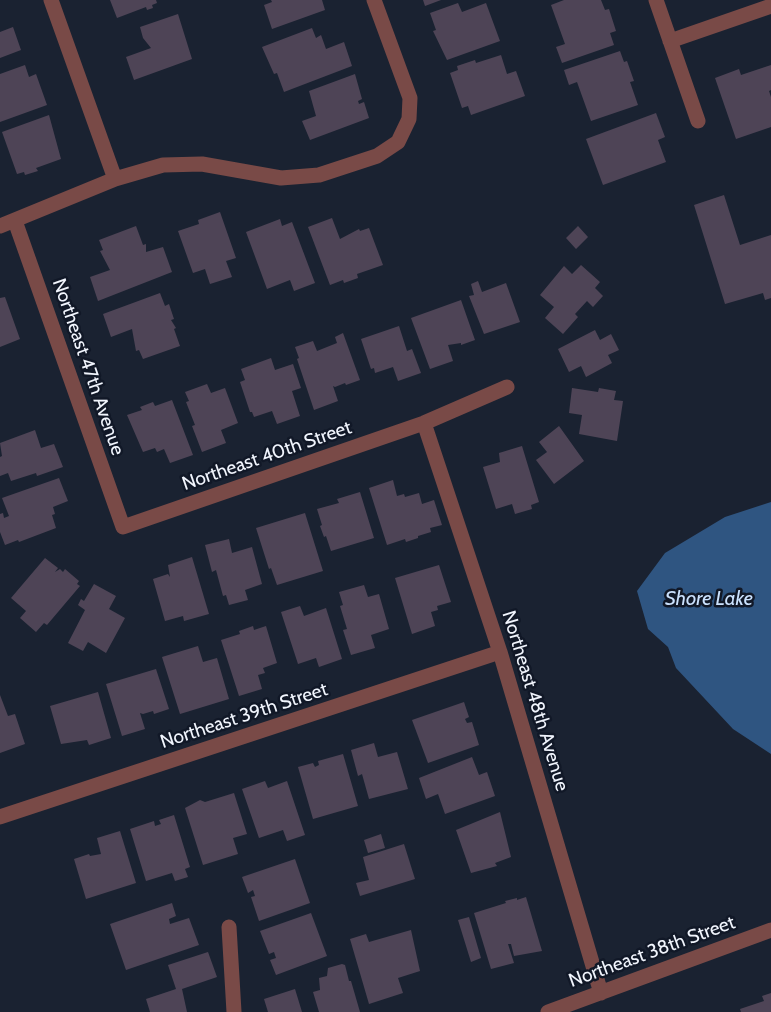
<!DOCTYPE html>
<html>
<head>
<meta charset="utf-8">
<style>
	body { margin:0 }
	canvas { display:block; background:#1a2231 }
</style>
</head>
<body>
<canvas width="771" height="1012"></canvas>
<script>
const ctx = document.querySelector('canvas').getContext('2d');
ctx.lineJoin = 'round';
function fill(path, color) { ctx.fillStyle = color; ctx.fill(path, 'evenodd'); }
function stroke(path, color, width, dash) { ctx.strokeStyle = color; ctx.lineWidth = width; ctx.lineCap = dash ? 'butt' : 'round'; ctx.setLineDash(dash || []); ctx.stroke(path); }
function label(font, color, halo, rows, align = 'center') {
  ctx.font = font + ' Cabin,sans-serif'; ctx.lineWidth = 5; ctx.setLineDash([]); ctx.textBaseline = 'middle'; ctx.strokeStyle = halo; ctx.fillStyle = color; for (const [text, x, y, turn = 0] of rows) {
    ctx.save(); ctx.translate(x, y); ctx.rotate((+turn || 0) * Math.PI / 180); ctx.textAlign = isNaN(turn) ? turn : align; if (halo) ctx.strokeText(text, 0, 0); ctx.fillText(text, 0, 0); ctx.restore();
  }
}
const water = new Path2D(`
	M771,502V754L733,729L676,668L668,647L648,629L637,591L665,553L725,517Z`);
const building = new Path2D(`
	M110,0H156L157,3L152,5L153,8L147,10L146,7L117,18Z
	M271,0H322L325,10L272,29L264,5L272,2Z
	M423,0H441L425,6Z
	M564,0H601L605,10L609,9L616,31L610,33L614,45L562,63L556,47L565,44L551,5Z
	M458,3L462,12L486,3L500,41L447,60L433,31L436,30L430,13Z
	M178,14L192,59L134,80L126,57L151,48L143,38L140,27Z
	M13,27L21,50L0,58V32Z
	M312,28L316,38L321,35L326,49L344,42L352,66L284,92L277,73L274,74L262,47Z
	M620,51L624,62L627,61L634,81L630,82L638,105L591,121L577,82L569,85L564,70Z
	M501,55L507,74L516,71L525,96L471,115L468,106L462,108L450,73L458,70L457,66L475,60L476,63Z
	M25,65L29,77L36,74L47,105L0,122V74Z
	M771,65V90L769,91L771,97V127L736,139L715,78L739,69L741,75Z
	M355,74L362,99L358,101L359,104L364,102L369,118L310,140L302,121L316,116L309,91Z
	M656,113L665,137L658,140L666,162L603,185L586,139Z
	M49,115L61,159L36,168L38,171L25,175L24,172L17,174L2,132Z
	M724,195L740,245L771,235V298L765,300L763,293L725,304L694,205Z
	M220,212L236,258L226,261L232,277L210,284L205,269L193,273L178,231L199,224L198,220Z
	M332,218L340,239L359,229L360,231L369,228L383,265L357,274L358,278L344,283L343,280L330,285L308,227Z
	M280,219L282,226L292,222L315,283L294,291L290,280L267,289L246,232Z
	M136,226L143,245L146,244V252L163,247L172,272L98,301L90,277L110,270L100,251L103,250L99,240Z
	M578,226L588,237L576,249L566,238Z
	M581,265L600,282L595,288L603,296L593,307L587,301L575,314L578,317L563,334L545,318L554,307L540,295L564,266L572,274Z
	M478,281L482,292L506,283L520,322L484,334L469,296L474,295L471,284Z
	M160,293L165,306L169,304L174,319L171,320L176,328L174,329L180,346L143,359L139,350L136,351L132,329L111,337L103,314Z
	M5,297L20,339L0,347V298Z
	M461,300L475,340L461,345V343L448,345L453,361L430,369L411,318Z
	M399,326L407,351L412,349L421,373L398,381L393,367L375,373L374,368L371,369L361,339Z
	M595,330L600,340L611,334L619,350L608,355L612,363L586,377L581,366L569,372L558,349Z
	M343,333L360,380L346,385L345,383L335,387L333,386L338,401L314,410L297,359L299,358L295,347L313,341L317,351L337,343L335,337Z
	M271,358L275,370L293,364L301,388L292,391L300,416L277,424L272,411L254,417L252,412H250L240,382L245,380L241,369Z
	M207,384L211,393L225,388L238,423L221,430L226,443L202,452L192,426L195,425L186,402L189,401L185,392Z
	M572,388L598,392L599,388L616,391L614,400L623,401L617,441L579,434L582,415L569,413Z
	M172,400L193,455L170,463L164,449L157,452L155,448L143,452L127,415L142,410L140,407L153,402L155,406Z
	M559,426L584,461L554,484L536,460L547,452L539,442Z
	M35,430L41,448L54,444L63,467L37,476L36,473L11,481L8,473L0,476V457L2,456L0,443Z
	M522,446L539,502L531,505L532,509L515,514L512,504L496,509L483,467L500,462L499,453Z
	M59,478L68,501L53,507L55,514L52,515L56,528L19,542L18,540L5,545L0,532V514L3,513L4,518L9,516L2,498Z
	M393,480L397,496L404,494L405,497L419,493L422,504L434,500L442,525L430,528L431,532L418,536V538L406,542L405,539L387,545L369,488Z
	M360,492L374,538L331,551L326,536L324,537L320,526L322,525L317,509L339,503L337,499Z
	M305,513L323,571L277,585L271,568L269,569L256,528Z
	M229,539L232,553L252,547L262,584L245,590L248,600L229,605L226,595L223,596L216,570L212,572L205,545Z
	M192,557L209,614L184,621L183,616L165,621L153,579L168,574L170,577L168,565Z
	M45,558L58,568L55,572L60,569L63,572L65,569L79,581L77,584L80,586L47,625L44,623L36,632L20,618L26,611L11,598Z
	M439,565L451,602L437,606L438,610L431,612L435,626L412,634L395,578Z
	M94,584L116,596L109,609L125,618L106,653L88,642L83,651L68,643L85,610L78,605L81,599L84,601Z
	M364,585L368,597L379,594L389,629L371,635L375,648L351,655L343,630L347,629L340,606L343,605L339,592Z
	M300,606L304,616L326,608L342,659L319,667L316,658L298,664L281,612Z
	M253,626L254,630L266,626L277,663L263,668L265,673L258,675L262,689L239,696L221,640L240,634L239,631Z
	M198,646L203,662L217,658L229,699L180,714L162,657Z
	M156,669L169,709L154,714L153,711L143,714L140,713L145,729L122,736L106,684Z
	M98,692L111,738L89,745L87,740L61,744L50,706Z
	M0,695L8,716L15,714L25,744L0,753Z
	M464,702L469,717L465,719L467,723L472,722L479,745L428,763L412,720Z
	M374,743L378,757L397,752L408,789L369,799L362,774L358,776L351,750Z
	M343,754L358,806L313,819L298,767L313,763L315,767L319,765L318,761Z
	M472,757L479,775L487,772L495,796L445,814L438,794L426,799L419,778Z
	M265,781L268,788L287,781L305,835L287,841L283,830L259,838L242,789Z
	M234,793L247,834L233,838L238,854L203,865L185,808L200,800L205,802Z
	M500,812L511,857L495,863L497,866L471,873L456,830Z
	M174,815L190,867L185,869L188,877L175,881L172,873L146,881L130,829L154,821L155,826L161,824L159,820Z
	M120,831L136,883L86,899L74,859L89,854L90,856L101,854L97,838Z
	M381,834L385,848L368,853L364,840Z
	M404,844L415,879L360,896L356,883L369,880L363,857Z
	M295,859L310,903L259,921L251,897L255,896L253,890L248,893L242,877Z
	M526,897L542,951L514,956L511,944H508L514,963L491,969L474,913L506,903L505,901L517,898V900Z
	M172,903L176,916L169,919L170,924L189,918L199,945L126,970L110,924Z
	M311,913L327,956L276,975L270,960L276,958L274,952L269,954L260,931Z
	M469,917L481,958L471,962L458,920Z
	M411,930L420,971L398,978L403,993L369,1004L350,939L366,934L369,942Z
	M208,952L217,977L182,989L187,1012H150L146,999L176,989L168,965Z
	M342,964L345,965L349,981H351L360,1012H319L313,992L320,990L319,978L327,976L328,968Z
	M295,989L302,1012H268L264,999Z
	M771,993V1012H741L740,1009L764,1001L762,996Z`);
const minor = new Path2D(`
	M51,0L115,179
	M656,0L698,121
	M670,41L771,6
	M15,221L123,527L424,423L507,387
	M0,226L115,179L163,165L202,164L281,178L319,175L377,156L398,142L409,119L410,98L374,0
	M424,423L500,652L601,993
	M0,817L500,652
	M229,927L234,1012
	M548,1012L771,930`);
const streetNames = [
	["Northeast 47th Avenue",88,367,71],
	["Northeast 40th Street",267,456,-19],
	["Northeast 48th Avenue",535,701,73],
	["Northeast 39th Street",244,716,-18],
	["Northeast 38th Street",652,952,-20]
];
const waterNames = [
	["Shore Lake",709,599]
];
fill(water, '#2f5581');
fill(building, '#4e4456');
stroke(minor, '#794a47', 15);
label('19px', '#f1f5fd', '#111827', streetNames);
label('italic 20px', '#cbe2fe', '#111827', waterNames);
</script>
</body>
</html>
